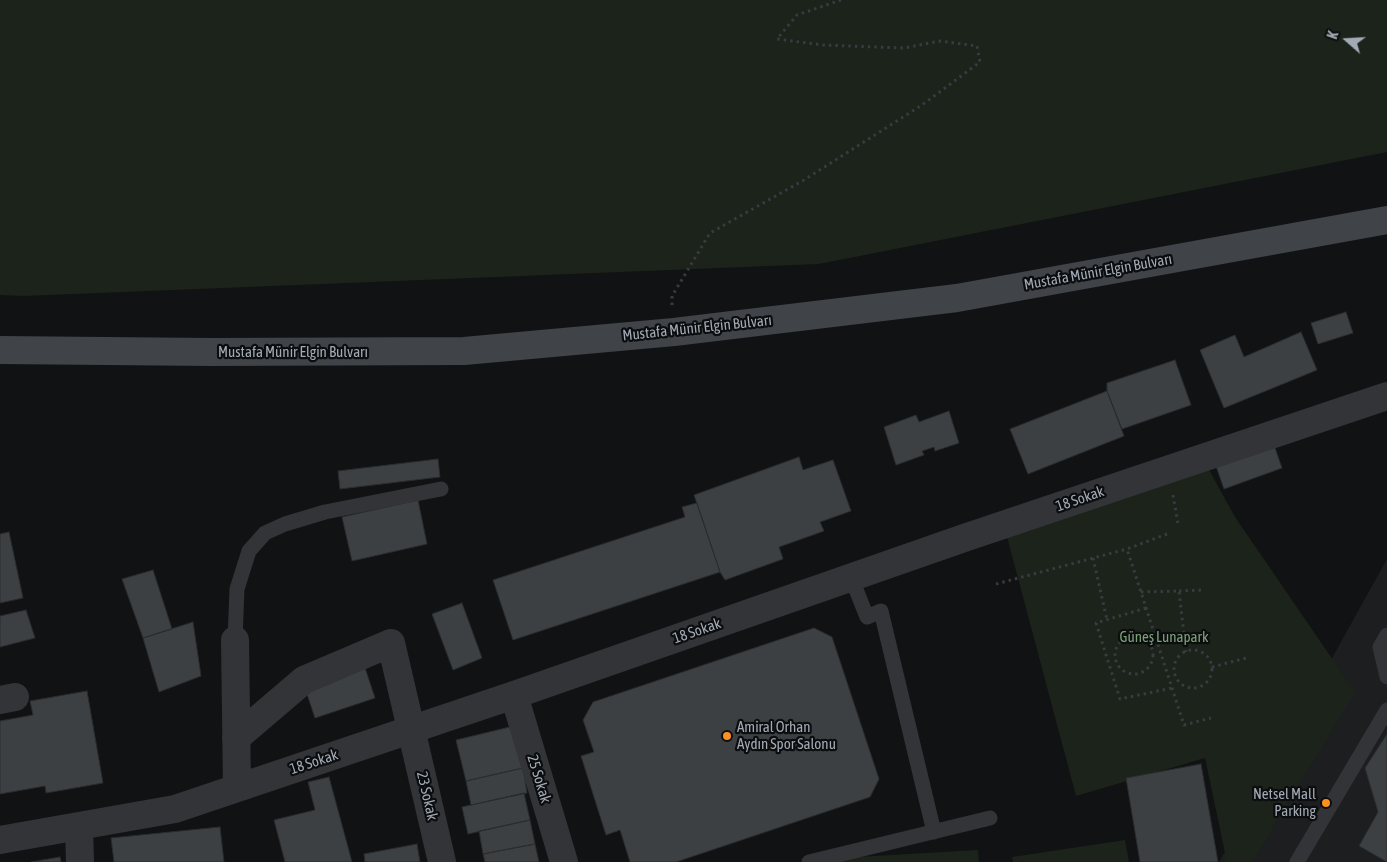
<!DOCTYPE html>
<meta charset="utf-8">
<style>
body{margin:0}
#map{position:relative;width:1387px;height:862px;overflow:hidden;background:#111213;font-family:"Asap Condensed",sans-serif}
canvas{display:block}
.north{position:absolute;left:1322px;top:15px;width:50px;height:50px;-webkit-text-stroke:4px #0c0d0e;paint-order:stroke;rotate:289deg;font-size:14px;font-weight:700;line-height:20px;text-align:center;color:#a2aab5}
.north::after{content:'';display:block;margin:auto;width:18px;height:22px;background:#a2aab5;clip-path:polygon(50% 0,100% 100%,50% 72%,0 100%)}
</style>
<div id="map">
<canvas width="1387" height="862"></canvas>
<div class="north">K</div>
</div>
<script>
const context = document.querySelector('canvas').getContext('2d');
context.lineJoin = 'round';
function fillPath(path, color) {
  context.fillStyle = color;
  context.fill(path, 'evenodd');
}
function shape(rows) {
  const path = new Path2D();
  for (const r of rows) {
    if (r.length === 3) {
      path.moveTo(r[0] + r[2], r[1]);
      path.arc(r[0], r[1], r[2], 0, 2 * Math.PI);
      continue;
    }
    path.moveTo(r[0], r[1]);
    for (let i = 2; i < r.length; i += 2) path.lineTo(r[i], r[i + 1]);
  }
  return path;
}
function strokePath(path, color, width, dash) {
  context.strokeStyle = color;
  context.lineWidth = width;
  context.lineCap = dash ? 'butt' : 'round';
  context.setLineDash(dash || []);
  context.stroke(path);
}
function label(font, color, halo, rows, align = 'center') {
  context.font = font + ' "Asap Condensed",sans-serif';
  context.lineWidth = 4.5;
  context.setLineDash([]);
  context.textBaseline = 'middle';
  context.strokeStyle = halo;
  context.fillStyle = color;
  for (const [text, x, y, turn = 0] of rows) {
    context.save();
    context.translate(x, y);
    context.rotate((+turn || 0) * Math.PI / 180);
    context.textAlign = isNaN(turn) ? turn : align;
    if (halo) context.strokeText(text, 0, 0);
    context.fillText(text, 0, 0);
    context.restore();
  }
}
const built = shape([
 [1387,559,1387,862,1219,862]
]);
const green = shape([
 [0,0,1387,0,1387,152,819,264,24,296,0,295],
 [1207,466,1235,517,1355,692,1252,862,1227,862,1205,758,1076,796,1006,533],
 [1125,840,1129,862,1013,862,1012,857],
 [978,850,979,862,839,862,839,858]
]);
const building = shape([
 [1346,312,1353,333,1318,344,1311,323,1346,312],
 [1301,332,1317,370,1224,408,1200,350,1235,335,1244,357,1301,332],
 [1175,360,1191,405,1122,429,1107,391,1107,383,1175,360],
 [1107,391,1124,436,1028,474,1010,429,1107,391],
 [949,411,959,443,935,451,934,447,922,451,924,455,896,465,884,427,916,415,919,422,949,411],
 [1274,445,1282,468,1224,489,1216,466,1274,445],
 [799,457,803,470,833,460,851,511,820,522,824,531,779,547,783,559,725,580,720,572,694,495,799,457],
 [438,459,440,477,340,489,338,471,438,459],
 [418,500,427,544,352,561,342,517,418,500],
 [697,503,720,572,513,640,493,580,685,517,682,507,697,503],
 [9,532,23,598,0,603,0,534,9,532],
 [153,570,172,629,143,638,122,579,153,570],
 [462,603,482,658,453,670,432,614,462,603],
 [26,610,35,638,0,647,0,616,26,610],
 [193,622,201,676,159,692,143,638,193,622],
 [814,628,832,637,879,779,870,797,676,862,630,862,620,830,606,835,581,756,594,752,583,720,593,702,814,628],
 [364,665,375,698,315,718,304,685,364,665],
 [87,691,103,783,46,793,45,786,0,794,0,721,33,715,30,701,87,691],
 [514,726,523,768,466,781,456,740,514,726],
 [1387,734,1387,862,1359,846,1378,812,1365,768,1387,734],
 [1201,764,1218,862,1140,862,1126,778,1201,764],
 [523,768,527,793,471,805,466,781,523,768],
 [329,777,352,862,285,862,274,820,315,810,308,782,329,777],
 [524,793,530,820,468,834,462,807,524,793],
 [530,820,535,844,483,854,479,831,530,820],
 [220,827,224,862,114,862,111,838,220,827],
 [417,844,420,862,365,862,364,854,417,844],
 [535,844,539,862,485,862,483,854,535,844],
 [60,857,61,862,31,862,60,857]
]);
const path = shape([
 [672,305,672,296,710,233,804,180,922,105,980,62,977,46,940,41,904,48,823,45,777,39,797,15,841,0],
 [1173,495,1178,524],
 [1167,534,1127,549,1184,725,1211,718],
 [1093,558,1107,620],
 [996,584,1127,549],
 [1179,591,1202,590],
 [1141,592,1179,591,1186,652],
 [1146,608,1096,623,1120,699,1172,688],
 [1134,655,19],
 [1193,669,19],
 [1212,667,1246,658]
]);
const lane = shape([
 [851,577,867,617,881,611,934,832],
 [1387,635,1380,647,1387,677],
 [235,640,237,589,249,551,265,533,285,524,325,512,441,489],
 [809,862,990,818],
 [1297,862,1387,710]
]);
const street = shape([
 [235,640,237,788],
 [514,695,564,862],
 [0,700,15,697],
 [236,738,304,680,391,643,442,862],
 [79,826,80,862],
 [0,840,175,809,514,695,967,537,1387,396]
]);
const secondary = shape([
 [0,350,212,352,464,351,674,332,957,298,1387,220]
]);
const markers = [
 [727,736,5,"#fc9120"],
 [1326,803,5,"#fc9120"]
];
const streetNames = [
 ["Mustafa Münir Elgin Bulvarı",1098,272,-10],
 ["Mustafa Münir Elgin Bulvarı",697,328,-6],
 ["Mustafa Münir Elgin Bulvarı",293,352],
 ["18 Sokak",1080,499,-19],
 ["18 Sokak",697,631,-19],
 ["18 Sokak",314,762,-18],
 ["25 Sokak",539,779,73],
 ["23 Sokak",427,796,77]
];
const parkNames = [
 ["Güneş Lunapark",1164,637]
];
const poiNames = [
 ["Amiral Orhan",737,727],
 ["Aydın Spor Salonu",737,744],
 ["Netsel Mall",1316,794,"right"],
 ["Parking",1316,811,"right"]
];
fillPath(built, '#1d1e20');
fillPath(green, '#1b231b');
fillPath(building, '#3d4043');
strokePath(building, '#2b2c2f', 1);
strokePath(path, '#383b3f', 3, [2.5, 4]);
strokePath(lane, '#323438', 15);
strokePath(street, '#323438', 28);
strokePath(secondary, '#404348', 28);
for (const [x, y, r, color] of markers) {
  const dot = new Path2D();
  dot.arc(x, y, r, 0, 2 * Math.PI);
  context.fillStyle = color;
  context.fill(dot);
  strokePath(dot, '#0c0d0e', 2);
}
label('15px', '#a2aab5', '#0c0d0e', streetNames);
label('15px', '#7ba177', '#0c0d0e', parkNames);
label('15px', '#a2aab5', '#0c0d0e', poiNames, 'left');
</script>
